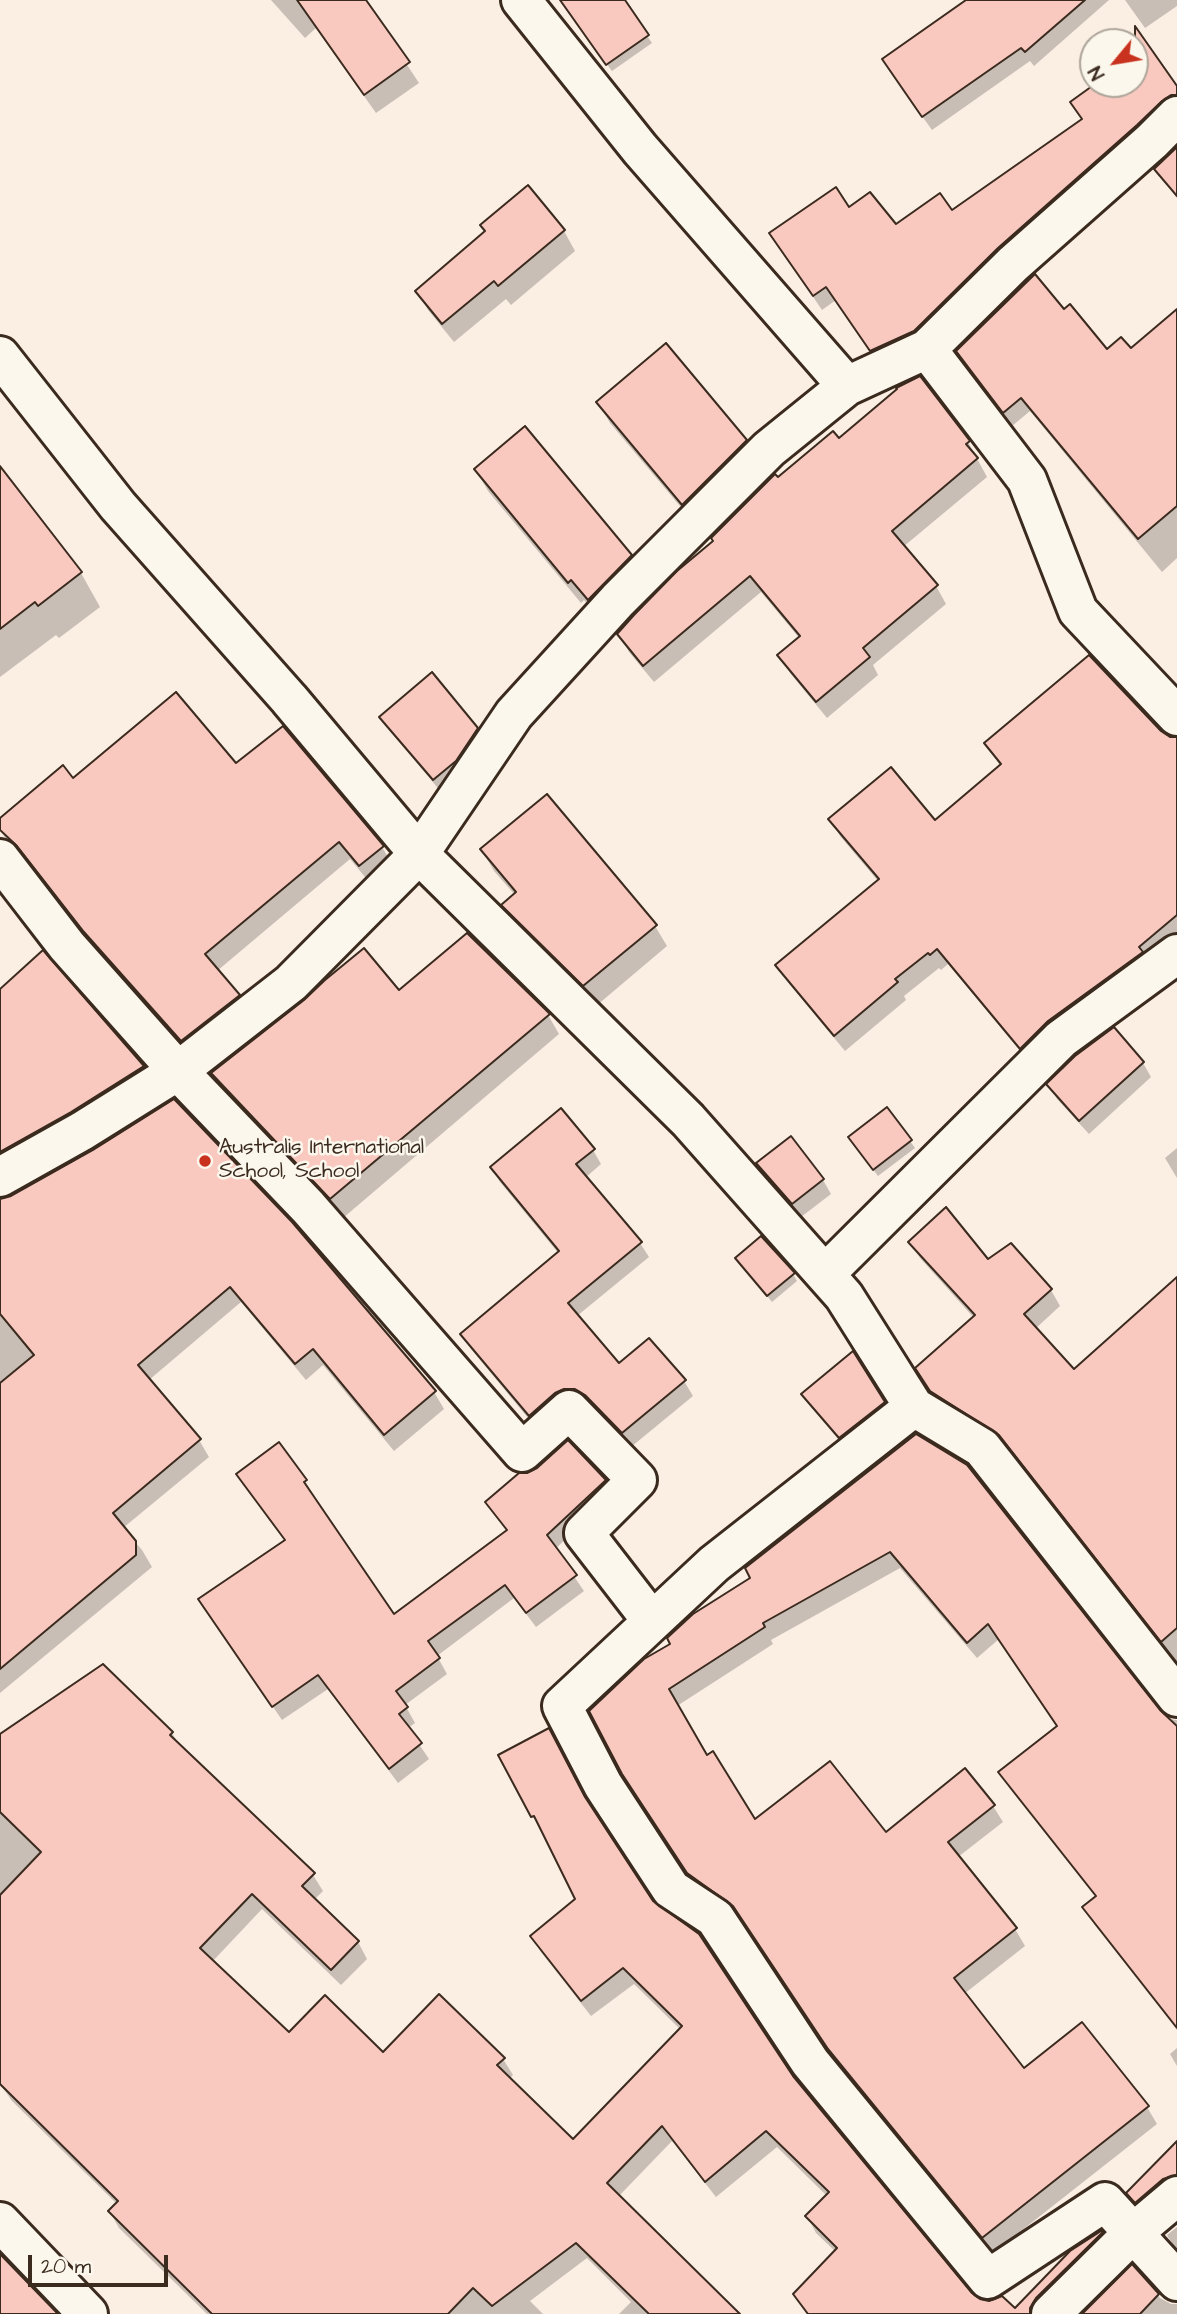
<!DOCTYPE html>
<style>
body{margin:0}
#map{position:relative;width:1177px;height:2314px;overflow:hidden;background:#fbeee3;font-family:"Architects Daughter",sans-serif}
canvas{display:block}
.north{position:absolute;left:1079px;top:28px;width:70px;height:70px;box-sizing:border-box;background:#fbf7ec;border:2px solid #aea59a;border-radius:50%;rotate:240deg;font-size:19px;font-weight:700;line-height:28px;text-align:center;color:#3b2a1e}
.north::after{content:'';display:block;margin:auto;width:24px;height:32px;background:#c8321e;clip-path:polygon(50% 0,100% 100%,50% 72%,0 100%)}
.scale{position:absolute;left:28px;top:2255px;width:140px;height:32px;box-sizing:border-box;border:4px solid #3b2a1e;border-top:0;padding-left:9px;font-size:21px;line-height:24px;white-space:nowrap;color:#3b2a1e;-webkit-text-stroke:5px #fbf7ec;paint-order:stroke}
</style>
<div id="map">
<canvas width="1177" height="2314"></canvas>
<div class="north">N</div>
<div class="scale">20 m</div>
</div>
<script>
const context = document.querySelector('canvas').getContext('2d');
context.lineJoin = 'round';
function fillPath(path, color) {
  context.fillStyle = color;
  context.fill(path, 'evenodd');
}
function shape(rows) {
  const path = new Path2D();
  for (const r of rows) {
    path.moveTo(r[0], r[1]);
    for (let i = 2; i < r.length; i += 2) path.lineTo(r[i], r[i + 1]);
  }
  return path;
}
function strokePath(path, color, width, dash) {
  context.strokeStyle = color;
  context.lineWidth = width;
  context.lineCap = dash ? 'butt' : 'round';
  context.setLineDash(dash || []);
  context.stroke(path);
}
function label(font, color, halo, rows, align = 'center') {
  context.font = font + ' "Architects Daughter",sans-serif';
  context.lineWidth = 5;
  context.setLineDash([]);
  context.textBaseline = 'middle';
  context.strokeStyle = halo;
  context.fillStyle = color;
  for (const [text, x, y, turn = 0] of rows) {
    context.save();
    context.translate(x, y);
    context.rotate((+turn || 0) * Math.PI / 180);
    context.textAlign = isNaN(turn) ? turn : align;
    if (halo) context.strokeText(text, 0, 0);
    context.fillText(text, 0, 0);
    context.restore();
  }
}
const shadow = shape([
 [271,0,364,0,419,83,376,113,316,28,305,38],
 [559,0,611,0,625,4,652,43,612,71],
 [969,0,1109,0,1034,66,1030,61,932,130,892,74],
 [1125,0,1177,0,1177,6,1145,28],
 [1135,58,1177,89,1177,111,880,365,836,300,822,310,780,248,848,209,895,227,952,213,1083,120,1098,84,1135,84],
 [1177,149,1177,198,1156,169],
 [528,187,564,231,575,251,511,305,506,299,454,342,428,310,417,291,487,232],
 [1064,311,1107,351,1131,351,1177,311,1177,558,1162,572,1030,411,1012,426,958,351],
 [598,402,746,441,758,462,695,524,610,423],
 [839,440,968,442,987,477,903,547,936,586,946,604,873,665,878,675,827,718,790,673,780,656,800,639,761,592,654,682,629,652,619,634,778,480],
 [0,469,81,573,100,607,59,638,56,635,0,677],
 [476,470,631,556,643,577,601,620,584,600,581,603,488,491],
 [381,717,477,729,485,744,442,793,390,731],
 [1160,732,1170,738,1177,739,1177,939,1031,1064,948,964,941,970,939,968,904,996,906,1000,845,1051,787,981,777,965,878,881,840,836,831,819,935,822,1001,767,986,744],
 [235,765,382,847,392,864,370,883,350,859,217,971,238,996,248,1014,192,1058,88,939,77,921,163,834,57,900,30,863,19,856,7,841,0,829,0,820,73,780],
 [482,850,655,926,667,946,596,1006,515,926,503,905,515,895,494,871],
 [43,953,143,1067,152,1083,0,1174,0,992],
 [399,992,548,1015,559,1034,343,1218,224,1093,213,1074],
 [1143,1063,1151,1077,1089,1134,1057,1099,1049,1085],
 [887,1109,915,1148,878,1176,854,1144],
 [1177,1148,1177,1178,1165,1158],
 [593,1150,601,1164,585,1178,640,1243,649,1257,577,1316,618,1366,684,1381,693,1396,631,1447,538,1430,471,1349,463,1335,559,1254,500,1182,492,1168],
 [758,1164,823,1180,831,1194,801,1217,766,1178],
 [0,1200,291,1223,434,1392,444,1409,394,1451,323,1365,306,1380,241,1302,149,1380,199,1440,209,1457,123,1528,142,1550,152,1567,0,1693],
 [910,1242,988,1262,1051,1290,1060,1306,1035,1329,1074,1371,1177,1279,1177,1663,1011,1451,941,1407,927,1385,974,1318,920,1258],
 [737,1259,793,1274,797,1281,772,1302],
 [804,1394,883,1403,892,1417,848,1451,812,1408],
 [916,1436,1159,1712,1169,1719,1177,1720,1177,2030,1094,1924,1085,1908,1097,1899,1010,1789,1001,1773,1058,1727,999,1639,977,1658,900,1568,771,1640,773,1644,677,1706,706,1757,755,1822,886,1835,993,1806,1003,1822,958,1857,1015,1929,1025,1946,964,1994,1024,2070,1147,2107,1157,2124,993,2253,839,2066,745,1922,698,1890,634,1791,673,1645],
 [239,1475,305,1481,314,1496,312,1497,393,1616,507,1532,487,1503,605,1481,613,1496,555,1549,584,1591,536,1627,514,1598,437,1656,447,1674,405,1705,415,1723,408,1728,429,1759,398,1783,328,1689,282,1720,209,1614,286,1541],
 [172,1733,181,1748,313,1875,323,1891,314,1900,358,1942,367,1959,341,1985,262,1909,212,1962,289,2035,383,2054,503,2059,513,2075,509,2079,573,2142,681,2030,634,1984,591,2016,541,1952,532,1936,577,1900,544,1832,542,1833,500,1756,588,1805,651,1902,970,2295,980,2301,1015,2311,1101,2233,1111,2250,1046,2314,807,2314,795,2294,836,2252,816,2233,807,2216,827,2196,777,2147,716,2197,672,2141,618,2197,737,2314,619,2314,631,2302,587,2258,530,2301,543,2314,207,2314,119,2228,110,2212,117,2204,12,2101,0,2084,0,1736],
 [1177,2048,1177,2066,1170,2054],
 [1177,2143,1177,2193,1138,2210,1129,2193],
 [1177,2227,1177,2252,1167,2235],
 [1132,2267,1160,2298,1171,2304,1177,2304,1177,2314,1085,2314]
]);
const building = shape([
 [297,0,366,0,410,62,364,95,297,0],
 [560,0,625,0,649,35,606,65,560,0],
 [966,0,1085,0,1025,52,1021,48,922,117,882,59,966,0],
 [1135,26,1177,86,1177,95,1171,95,1162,101,1137,125,998,248,914,331,870,351,826,287,813,296,769,233,836,187,849,207,870,192,896,224,940,193,952,210,1082,119,1070,102,1095,84,1135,84,1135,26],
 [1177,147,1177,196,1154,169,1177,147],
 [528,185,565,230,498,286,494,281,442,324,415,291,485,231,480,225,528,185],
 [1035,274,1064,309,1070,304,1107,349,1121,337,1131,348,1177,309,1177,506,1138,539,1021,398,1003,413,956,351,1035,274],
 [666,343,747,440,682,505,596,402,666,343],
 [920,376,970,441,966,444,978,458,892,531,938,585,863,648,870,657,816,702,777,655,800,636,750,576,643,666,617,634,634,615,677,571,713,541,711,538,775,474,778,477,833,431,839,438,897,389,896,388,920,376],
 [525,426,632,555,588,600,571,580,568,583,474,469,525,426],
 [0,466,82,572,38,606,35,602,0,629,0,466],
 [1089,655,1161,731,1170,737,1177,737,1177,915,1139,947,1143,952,1048,1021,1020,1049,937,949,930,955,928,953,895,979,898,982,834,1036,775,965,879,879,828,819,891,767,935,820,1001,764,984,743,1089,655],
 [432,672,478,728,456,761,433,780,379,717,432,672],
 [176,692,236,763,283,726,384,846,359,866,339,842,205,954,240,995,181,1041,84,932,17,846,0,830,0,818,63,765,73,778,176,692],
 [547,794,657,925,583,986,501,905,516,892,480,849,547,794],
 [467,933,550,1014,330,1199,211,1073,304,1000,325,980,364,948,399,990,467,933],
 [43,950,144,1066,71,1112,0,1152,0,989,43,950],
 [1114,1027,1144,1062,1079,1121,1046,1084,1075,1056,1114,1027],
 [174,1099,292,1222,436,1391,384,1435,313,1349,295,1364,230,1287,138,1365,201,1439,113,1513,136,1541,136,1555,0,1669,0,1383,34,1355,0,1314,0,1199,11,1196,93,1150,174,1099],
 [887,1107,912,1140,873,1170,848,1137,887,1107],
 [561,1108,595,1149,576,1164,642,1242,568,1303,619,1363,649,1338,686,1380,622,1433,585,1395,575,1389,564,1389,555,1393,529,1416,460,1334,559,1251,490,1167,561,1108],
 [791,1136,824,1179,792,1204,756,1163,791,1136],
 [946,1207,988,1259,1011,1243,1052,1289,1024,1314,1074,1369,1177,1277,1177,1628,1161,1642,999,1435,930,1391,915,1368,975,1315,908,1242,946,1207],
 [761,1236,795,1273,767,1296,735,1258,761,1236],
 [853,1351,885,1402,839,1438,801,1394,853,1351],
 [916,1434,967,1465,1160,1710,1177,1726,1177,2028,1082,1907,1096,1896,998,1772,1057,1726,988,1624,967,1643,890,1552,763,1623,765,1627,669,1689,707,1755,713,1751,755,1819,830,1761,886,1832,965,1768,995,1805,948,1842,1017,1928,954,1978,1024,2068,1082,2022,1149,2106,982,2238,828,2049,733,1906,687,1873,622,1774,589,1711,644,1659,670,1644,667,1638,693,1614,750,1578,745,1568,916,1434],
 [568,1440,606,1480,547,1535,577,1575,526,1613,505,1585,428,1641,440,1658,396,1691,408,1707,399,1714,422,1743,389,1769,318,1675,272,1707,198,1599,285,1540,236,1474,279,1442,307,1480,304,1482,394,1614,507,1530,485,1502,519,1473,527,1473,537,1468,568,1440],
 [103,1664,173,1732,170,1735,315,1873,302,1886,359,1941,331,1970,252,1894,200,1948,289,2032,325,1995,383,2052,439,1994,505,2058,497,2065,573,2139,682,2026,623,1968,581,2001,530,1936,575,1899,534,1816,531,1817,498,1755,549,1728,585,1797,653,1901,699,1934,793,2076,972,2293,980,2299,989,2301,1002,2296,1015,2308,1070,2251,1101,2231,1103,2232,1036,2298,1030,2308,1030,2314,808,2314,793,2294,837,2248,805,2216,829,2192,766,2131,705,2182,662,2126,607,2183,740,2314,649,2314,576,2243,492,2306,473,2288,448,2314,212,2314,108,2211,118,2201,0,2084,0,1895,41,1852,0,1812,0,1734,103,1664],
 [1177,2141,1177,2175,1163,2179,1135,2203,1126,2193,1177,2141],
 [0,2254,58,2314,0,2314,0,2254],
 [1132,2264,1159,2294,1140,2314,1082,2314,1132,2264]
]);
const minor = shape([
 [521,0,640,149,847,386,927,349,1027,480,1078,611,1177,716],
 [927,349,1013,264,1152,141,1177,116],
 [0,356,118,506,289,699,419,854,514,714,618,600,769,449,847,386],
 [0,859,67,946,178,1071,291,983,419,854,688,1120,844,1296,914,1407,714,1564,562,1706,603,1785,671,1889,715,1918,810,2062,988,2279,1105,2202,1177,2281],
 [0,1177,82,1131,178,1071,308,1207,522,1452,569,1410,637,1480,584,1533,652,1621],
 [825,1274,1061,1039,1177,954],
 [914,1407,982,1448,1177,1697],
 [0,2222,88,2314],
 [1051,2314,1133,2233,1177,2196]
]);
const markers = [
 [205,1161,7,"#c8321e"]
];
const poiNames = [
 ["Australis International",219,1149],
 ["School, School",219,1173]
];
fillPath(shadow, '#0003');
fillPath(building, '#f9c9c0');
strokePath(building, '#3b2a1e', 2);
strokePath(minor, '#3b2a1e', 44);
strokePath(minor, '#fbf7ec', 38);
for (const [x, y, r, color] of markers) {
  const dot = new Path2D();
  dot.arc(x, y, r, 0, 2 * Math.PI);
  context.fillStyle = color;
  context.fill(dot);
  strokePath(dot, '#fbf7ec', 2.5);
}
label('21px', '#3b2a1e', '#fbf7ec', poiNames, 'left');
</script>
